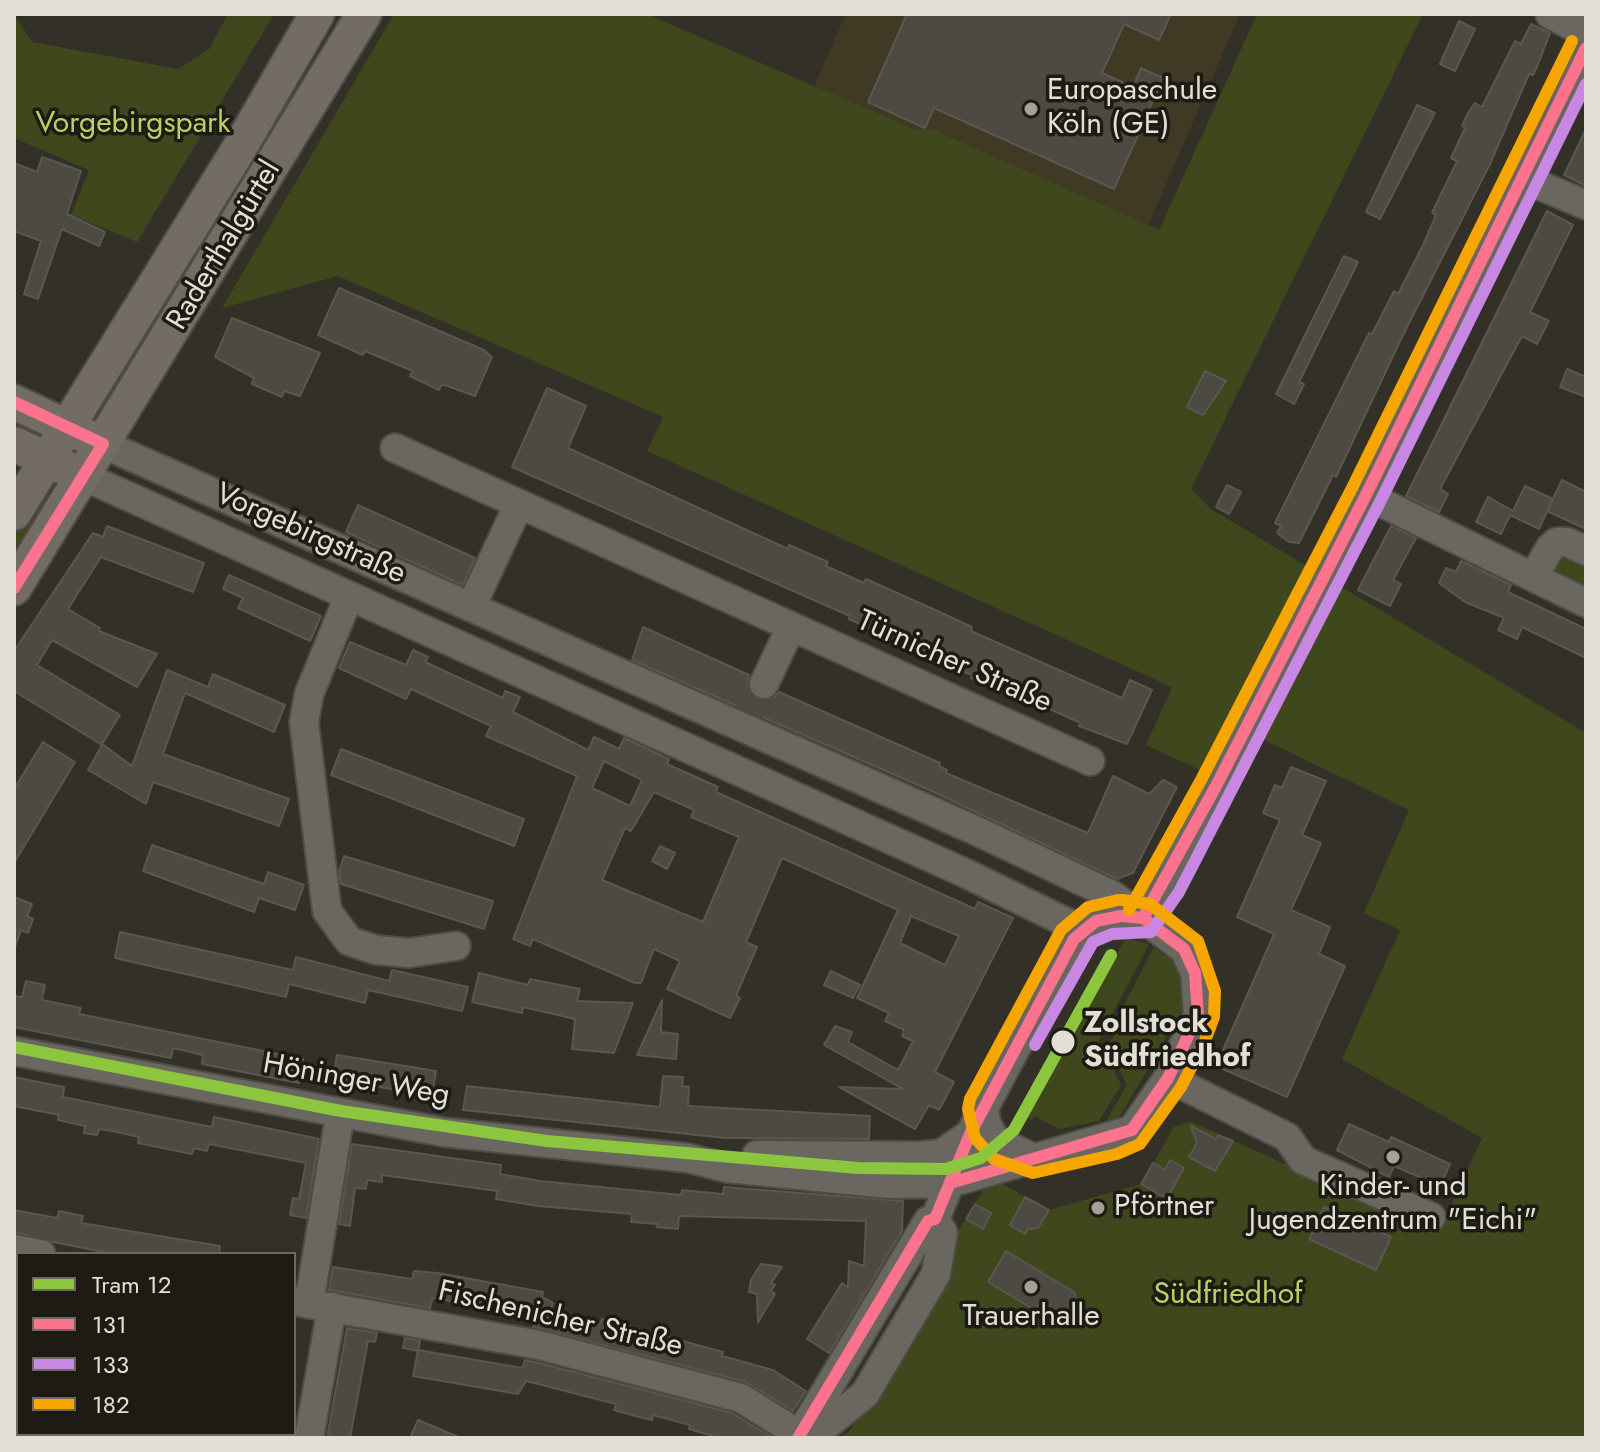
<!DOCTYPE html>
<meta charset="utf-8">
<style>
body{margin:0}
#map{position:relative;width:1600px;height:1452px;overflow:hidden;background:#323027;font-family:Jost,sans-serif}
canvas{display:block}
.frame{position:absolute;inset:0;border:16px solid #e2dfd5;pointer-events:none}
.legend{position:absolute;left:16px;top:1252px;width:280px;height:184px;box-sizing:border-box;background:#1d1b13;border:2px solid #6c6961;margin:0;padding:10px 14px;list-style:none;font-size:24px;color:#e2dfd5}
.legend li{display:flex;align-items:center;gap:16px;height:40px}
.legend b{width:40px;border:2px solid #6c6961}
</style>
<div id="map">
<canvas width="1600" height="1452"></canvas>
<div class="frame"></div>
<ul class="legend">
<li><b style="height:10px;background:#8cc63f"></b>Tram 12</li>
<li><b style="height:10px;background:#fc738d"></b>131</li>
<li><b style="height:10px;background:#c787e3"></b>133</li>
<li><b style="height:10px;background:#f7a600"></b>182</li>
</ul>
</div>
<script>
const context = document.querySelector('canvas').getContext('2d');
context.lineJoin = 'round';
function fillPath(path, color) {
  context.fillStyle = color;
  context.fill(path, 'evenodd');
}
function shape(rows) {
  const path = new Path2D();
  for (const r of rows) {
    path.moveTo(r[0], r[1]);
    for (let i = 2; i < r.length; i += 2) path.lineTo(r[i], r[i + 1]);
  }
  return path;
}
function strokePath(path, color, width, dash) {
  context.strokeStyle = color;
  context.lineWidth = width;
  context.lineCap = dash ? 'butt' : 'round';
  context.setLineDash(dash || []);
  context.stroke(path);
}
function label(font, color, halo, rows, align = 'center') {
  context.font = font + ' Jost,sans-serif';
  context.lineWidth = 7;
  context.setLineDash([]);
  context.textBaseline = 'middle';
  context.strokeStyle = halo;
  context.fillStyle = color;
  for (const [text, x, y, turn = 0] of rows) {
    context.save();
    context.translate(x, y);
    context.rotate((+turn || 0) * Math.PI / 180);
    context.textAlign = isNaN(turn) ? turn : align;
    if (halo) context.strokeText(text, 0, 0);
    context.fillText(text, 0, 0);
    context.restore();
  }
}
const built = shape([
 [846,14,1240,14,1148,226,932,129,916,131,813,88],
 [14,1377,18,1378,18,1434,90,1434,88,1438,14,1438]
]);
const green = shape([
 [14,14,32,42,178,69,209,49,228,14,274,14,137,242,71,215,89,170,14,138],
 [394,14,647,14,916,130,932,129,1159,230,1257,14,1423,14,1191,489,1211,509,1586,733,1586,1438,838,1438,848,1433,950,1272,953,1240,985,1187,1001,1183,1049,1210,1141,1184,1174,1127,1190,1121,1422,1226,1430,1208,1447,1214,1482,1138,1342,1059,1400,930,1364,913,1409,810,1231,724,1206,773,1146,745,1172,687,647,451,663,417,338,276,222,308],
 [41,492,53,497,14,555,14,536],
 [1556,552,1586,560,1586,595,1551,578],
 [1126,938,1149,944,1099,1040,1121,1085,1099,1121,1060,1129,1034,1116,1032,1120,1027,1118],
 [1154,947,1165,956,1171,950,1180,962,1186,1003,1119,1118,1108,1128,1107,1119,1127,1085,1108,1047,1115,1033,1112,1028]
]);
const building = shape([
 [907,14,1171,14,1159,40,1124,24,1102,73,1133,87,1141,68,1163,78,1114,189,934,108,925,128,868,102,907,14],
 [1459,21,1475,29,1455,71,1440,64,1459,21],
 [1531,24,1550,33,1537,67,1533,75,1529,74,1490,164,1402,337,1336,477,1333,475,1299,543,1289,542,1277,533,1281,526,1275,523,1369,333,1372,334,1394,291,1398,294,1423,245,1436,215,1432,213,1457,161,1451,158,1465,128,1462,126,1468,113,1475,103,1482,107,1515,41,1521,44,1531,24],
 [1417,105,1435,113,1380,219,1366,212,1417,105],
 [1586,129,1586,186,1564,175,1586,129],
 [42,157,81,171,67,214,105,232,99,246,62,229,38,299,24,294,41,241,14,231,14,163,37,172,42,157],
 [1547,211,1573,225,1530,312,1549,321,1537,344,1522,336,1440,489,1448,494,1439,512,1406,496,1547,211],
 [1344,256,1358,262,1299,382,1304,384,1294,404,1276,394,1344,256],
 [339,288,484,350,492,357,475,396,442,384,439,390,410,376,413,371,365,351,363,355,318,335,339,288],
 [232,318,320,353,300,396,284,391,282,397,252,384,254,378,215,357,232,318],
 [1567,369,1586,377,1586,397,1560,387,1567,369],
 [1205,371,1226,381,1203,415,1187,407,1205,371],
 [547,388,586,406,568,448,788,549,789,545,828,562,826,566,864,583,866,579,933,609,972,627,971,631,1122,698,1130,680,1152,690,1127,744,1079,726,1081,723,1002,688,1001,691,971,678,972,675,849,619,850,616,512,467,547,388],
 [1562,480,1586,492,1586,529,1547,511,1562,480],
 [1227,485,1241,492,1229,514,1216,507,1227,485],
 [1525,486,1553,499,1539,529,1510,515,1501,534,1476,522,1488,497,1513,511,1525,486],
 [358,505,475,558,463,585,346,532,358,505],
 [107,526,204,563,193,592,101,557,68,609,100,628,99,631,157,654,137,687,52,640,37,665,120,715,102,744,132,766,167,670,208,687,213,674,285,705,274,732,185,693,163,754,289,799,279,826,153,782,146,804,88,770,102,745,14,691,14,651,93,533,103,537,107,526],
 [1391,526,1416,538,1393,580,1401,584,1390,606,1358,590,1391,526],
 [1461,561,1511,585,1508,592,1586,629,1586,658,1522,627,1517,639,1498,630,1504,618,1465,602,1439,583,1446,568,1456,572,1461,561],
 [229,575,321,616,310,641,238,608,243,598,223,589,229,575],
 [643,627,749,675,747,686,757,700,773,698,779,692,940,763,939,766,947,770,946,773,1088,833,1113,776,1149,794,1163,780,1177,787,1133,873,1117,879,936,793,632,660,643,627],
 [350,642,406,665,413,650,428,657,425,662,503,698,505,691,520,697,513,712,588,750,594,737,619,749,624,738,669,759,667,764,718,787,716,792,975,909,978,902,1013,918,935,1072,954,1082,939,1110,929,1105,915,1129,839,1087,903,1089,824,1045,835,1026,852,1032,848,1042,898,1070,913,1041,902,1036,904,1030,885,1021,889,1013,857,998,898,910,782,858,746,942,757,947,736,996,740,998,730,1018,667,989,680,961,654,949,641,983,635,983,533,939,530,946,513,939,577,776,486,736,491,726,411,689,406,699,339,668,350,642],
 [604,761,642,780,630,806,592,788,604,761],
 [654,792,694,810,691,817,739,837,703,922,602,880,625,828,631,831,654,792],
 [911,916,959,936,945,965,900,943,911,916],
 [43,742,75,762,14,863,14,789,43,742],
 [341,749,524,819,514,846,331,775,341,749],
 [1291,767,1326,781,1302,835,1321,843,1291,910,1330,927,1319,954,1345,966,1287,1097,1216,1066,1274,934,1237,917,1280,820,1263,813,1275,785,1282,788,1291,767],
 [152,845,264,884,268,872,304,885,295,910,259,898,254,912,143,871,152,845],
 [660,846,675,853,667,869,652,861,660,846],
 [344,856,493,901,484,929,341,884,339,872,344,856],
 [14,897,32,904,27,916,33,919,28,933,21,930,15,947,14,897],
 [120,932,293,970,296,957,389,981,392,970,468,987,462,1011,368,990,365,1003,289,984,286,997,115,958,120,932],
 [831,971,860,985,853,998,824,985,831,971],
 [479,973,528,985,530,979,580,989,577,1001,633,1003,614,1053,572,1049,575,1019,523,1007,522,1013,472,1002,479,973],
 [26,981,45,985,42,1000,81,1008,79,1014,303,1059,302,1074,299,1083,202,1064,203,1055,173,1048,171,1058,14,1027,14,996,22,997,26,981],
 [662,1000,661,1032,678,1034,676,1059,637,1055,662,1000],
 [337,1055,436,1071,432,1096,333,1079,337,1055],
 [663,1076,683,1077,682,1086,689,1087,688,1106,870,1116,869,1139,725,1138,463,1110,467,1086,660,1107,663,1076],
 [14,1077,64,1087,63,1097,171,1119,212,1127,214,1117,319,1139,306,1218,290,1215,293,1198,299,1199,306,1163,209,1144,207,1151,194,1148,192,1154,138,1143,139,1137,112,1131,99,1129,97,1135,84,1133,85,1126,58,1120,59,1115,14,1106,14,1077],
 [1349,1124,1389,1142,1391,1137,1450,1164,1440,1186,1394,1166,1389,1177,1337,1150,1349,1124],
 [1191,1126,1216,1139,1218,1135,1233,1141,1215,1171,1189,1157,1197,1143,1191,1126],
 [352,1144,501,1165,500,1174,540,1181,681,1195,682,1190,723,1194,724,1187,903,1201,902,1231,829,1353,807,1339,842,1283,848,1287,849,1261,864,1266,866,1221,679,1216,678,1229,657,1227,658,1224,631,1222,632,1214,538,1206,496,1199,497,1191,382,1175,382,1182,367,1180,366,1189,355,1188,350,1226,339,1224,352,1144],
 [1170,1160,1184,1168,1167,1199,1141,1184,1153,1163,1165,1170,1170,1160],
 [1025,1197,1049,1210,1038,1228,1028,1229,1025,1234,1010,1225,1025,1197],
 [975,1204,991,1213,983,1229,966,1219,975,1204],
 [1324,1207,1391,1237,1376,1270,1309,1239,1324,1207],
 [14,1210,57,1218,59,1211,83,1216,81,1223,220,1246,219,1254,114,1254,53,1242,14,1232,14,1210],
 [1006,1251,1074,1292,1078,1306,1070,1320,1056,1323,988,1282,1006,1251],
 [761,1264,782,1267,771,1283,775,1285,771,1291,775,1294,758,1322,757,1294,749,1292,751,1280,761,1264],
 [333,1267,412,1279,414,1271,438,1273,543,1292,542,1297,553,1303,551,1311,600,1324,602,1319,723,1352,722,1356,773,1370,806,1391,793,1411,746,1382,533,1327,536,1317,433,1298,430,1308,329,1290,333,1267],
 [347,1328,377,1333,375,1342,368,1341,350,1438,327,1438,347,1328],
 [405,1338,420,1341,418,1351,403,1348,405,1338],
 [418,1350,522,1368,525,1360,535,1362,732,1413,773,1438,720,1438,689,1429,690,1425,653,1415,652,1420,639,1417,614,1410,616,1404,526,1381,518,1394,413,1376,418,1350],
 [418,1420,461,1438,410,1438,418,1420]
]);
const minorTunnel = shape([
 [749,714,764,684]
]);
const minor = shape([
 [1550,14,1586,33],
 [1522,178,1586,205],
 [395,448,1090,761],
 [83,476,965,873,1082,930],
 [1366,495,1586,603],
 [1534,576,1550,548,1557,542,1567,542,1586,551],
 [349,596,309,694,304,722,327,911,349,941,376,950,409,953,456,946],
 [471,607,518,506],
 [764,684,791,627],
 [1143,918,1215,788,1366,495,1586,48],
 [14,1051,443,1132,688,1158,727,1168,889,1184,950,1183,1132,1130,1168,1078,1198,1015,1195,973,1184,949,1112,895,979,832,103,444],
 [1168,1078,1287,1137,1303,1160,1431,1217],
 [984,1107,986,1122,995,1140,1031,1157],
 [757,1155,920,1156,941,1154,970,1134],
 [14,1249,41,1254],
 [294,1301,539,1345,741,1398,800,1435],
 [309,1304,340,1115],
 [803,1429,829,1423,865,1394,936,1274,943,1233,935,1219],
 [231,1438,236,1438],
 [309,1438,332,1307],
 [798,1438,928,1221,935,1219,970,1134,1074,939,1096,921,1121,916,1143,918]
]);
const major = shape([
 [14,402,88,437],
 [14,444,68,469],
 [14,513,239,149,317,14],
 [14,588,364,14]
]);
const bus1 = shape([
 [14,402,103,444],
 [14,588,103,444],
 [1143,918,1215,788,1366,495,1586,48],
 [798,1438,928,1221,935,1219,970,1134,1074,939,1096,921,1121,916,1143,918,1184,949,1195,973,1198,1015,1168,1078,1132,1130,950,1183]
]);
const bus2 = shape([
 [1035,1045,1093,942,1112,934,1151,932,1179,892,1380,502,1586,84]
]);
const bus3 = shape([
 [1118,900,1088,907,1061,930,970,1099,968,1109,975,1138,994,1159,1033,1173,1117,1154,1140,1144,1181,1087,1205,1041,1214,1017,1215,991,1198,941,1150,904,1122,900],
 [1129,910,1201,780,1352,488,1572,41]
]);
const tram1 = shape([
 [14,1047,341,1111,547,1141,858,1168,946,1169,981,1158,1014,1130,1111,955]
]);
const markers = [
 [1031,109,8,"#a4a298"],
 [1063,1042,13,"#e2dfd5"],
 [1393,1157,8,"#a4a298"],
 [1098,1208,8,"#a4a298"],
 [1031,1287,8,"#a4a298"]
];
const poiNames = [
 ["Europaschule",1047,92],
 ["Köln (GE)",1047,126],
 ["Kinder- und",1393,1188,"center"],
 ["Jugendzentrum \"Eichi\"",1393,1222,"center"],
 ["Pförtner",1114,1208],
 ["Trauerhalle",1031,1318,"center"]
];
const parkNames = [
 ["Vorgebirgspark",133,125],
 ["Südfriedhof",1228,1296]
];
const streetNames = [
 ["Raderthalgürtel",225,246,-59],
 ["Vorgebirgstraße",310,535,24],
 ["Türnicher Straße",954,663,24],
 ["Höninger Weg",356,1081,10],
 ["Fischenicher Straße",560,1320,13]
];
const stopNames = [
 ["Zollstock",1084,1025],
 ["Südfriedhof",1084,1059]
];
fillPath(built, '#403a24');
fillPath(green, '#3f481d');
fillPath(building, '#4d4a43');
strokePath(building, '#595750', 2);
strokePath(minorTunnel, '#4c4a41', 28, [28, 14]);
strokePath(minor, '#4e4c44', 32);
strokePath(major, '#4e4c44', 38);
strokePath(minor, '#696760', 28);
strokePath(major, '#726c65', 34);
strokePath(bus1, '#fc738d', 12);
strokePath(bus2, '#c787e3', 12);
strokePath(bus3, '#f7a600', 12);
strokePath(tram1, '#8cc63f', 12);
for (const [x, y, r, color] of markers) {
  const dot = new Path2D();
  dot.arc(x, y, r, 0, 2 * Math.PI);
  context.fillStyle = color;
  context.fill(dot);
  strokePath(dot, '#1d1b13', 3);
}
label('30px', '#e2dfd5', '#1d1b13', poiNames, 'left');
label('30px', '#b7d263', '#1d1b13', parkNames);
label('30px', '#e2dfd5', '#1d1b13', streetNames);
label('bold 30px', '#e2dfd5', '#1d1b13', stopNames, 'left');
</script>
